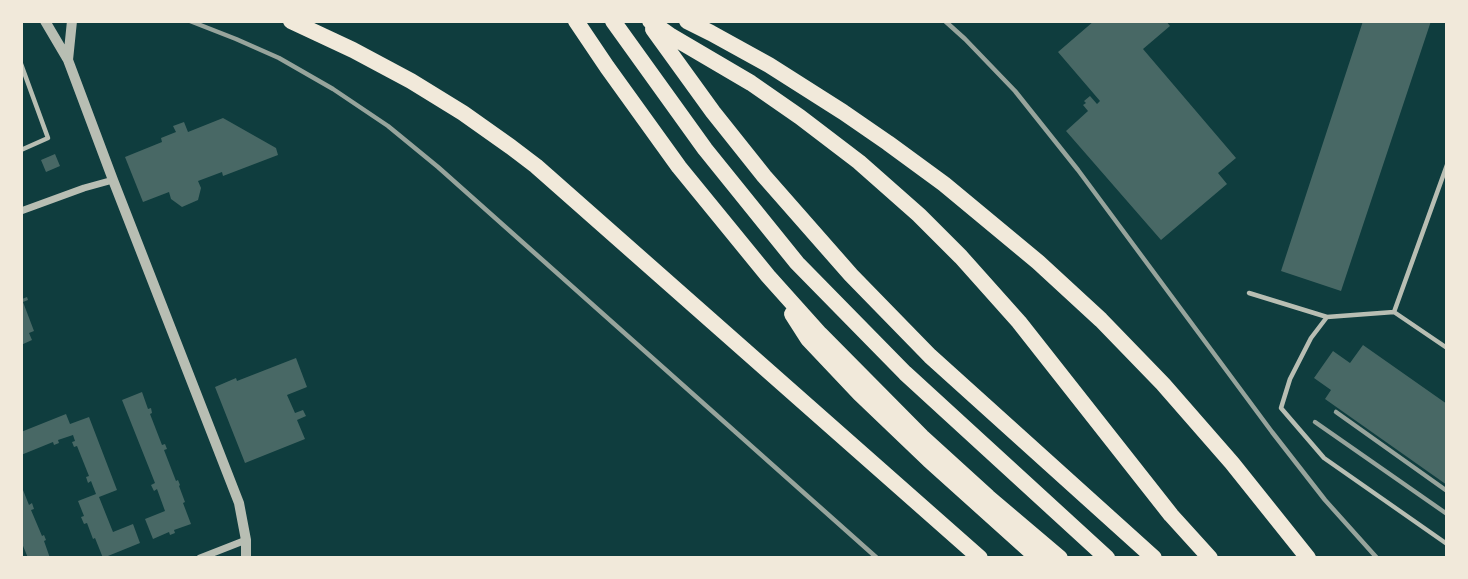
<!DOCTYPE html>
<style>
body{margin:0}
#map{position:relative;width:1468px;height:579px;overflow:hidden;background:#0f3d3e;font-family:Raleway,sans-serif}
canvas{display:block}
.frame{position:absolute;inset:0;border:23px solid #f1e9da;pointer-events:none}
</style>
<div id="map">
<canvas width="1468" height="579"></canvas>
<div class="frame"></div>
</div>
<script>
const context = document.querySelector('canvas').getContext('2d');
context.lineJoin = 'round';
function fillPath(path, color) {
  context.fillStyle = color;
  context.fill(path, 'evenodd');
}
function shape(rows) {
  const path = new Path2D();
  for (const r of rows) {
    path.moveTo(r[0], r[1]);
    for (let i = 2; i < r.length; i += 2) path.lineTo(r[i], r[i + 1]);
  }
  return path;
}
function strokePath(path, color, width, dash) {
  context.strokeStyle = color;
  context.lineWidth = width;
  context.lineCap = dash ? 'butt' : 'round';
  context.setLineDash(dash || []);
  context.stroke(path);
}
const building = shape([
 [1094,21,1166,21,1170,26,1143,49,1236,158,1218,173,1227,184,1161,240,1066,131,1088,111,1083,105,1086,103,1084,101,1090,96,1097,104,1100,101,1058,52],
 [1363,21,1431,21,1341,291,1281,271],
 [223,118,276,148,278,155,223,176,222,172,198,181,201,188,198,200,182,207,171,199,169,192,143,202,125,157,162,142,161,138,176,132,173,126,184,122,188,132],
 [55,154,60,166,46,172,41,160],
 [21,297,22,299,27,297,28,300,23,302,34,331,29,333,32,340,21,345],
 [1363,345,1447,404,1447,485,1325,399,1331,390,1314,378,1333,351,1350,363],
 [296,358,307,387,287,395,295,413,303,410,306,416,297,420,305,439,245,463,215,387,236,378,237,381],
 [142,392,148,409,151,408,152,413,150,414,162,445,165,444,167,449,164,450,176,481,178,480,180,485,179,486,185,502,183,503,191,524,174,530,175,533,170,535,169,532,153,539,145,519,165,511,157,489,154,491,151,485,155,483,122,400],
 [66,414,70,424,89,417,117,490,99,497,113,532,133,524,140,543,103,558,95,538,93,539,87,523,84,524,81,517,84,516,78,501,96,494,91,481,88,483,86,477,89,476,77,446,74,447,72,442,75,441,73,435,58,440,59,443,54,445,53,442,21,455,21,432],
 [21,485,29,505,32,503,34,509,31,510,42,536,44,535,46,540,44,541,50,558,28,558,21,541]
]);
const service = shape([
 [21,64,48,138,21,150],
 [1249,293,1327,317],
 [1394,312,1447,165],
 [1447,348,1394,312,1327,317,1311,338,1290,379,1281,408,1324,458,1447,544]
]);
const minor = shape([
 [21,211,84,188,113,180],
 [200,558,246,540]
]);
const tertiary = shape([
 [45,21,68,60,113,180,239,503,246,540,246,558],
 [68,60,72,21]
]);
const motorway = shape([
 [291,21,353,50,411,81,463,113,511,147,536,166,980,558],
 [576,21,607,67,679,167,768,276,820,334,922,437,988,497,1060,558],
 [613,21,705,149,797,263,905,373,1107,558],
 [650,21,671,36,751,83,800,117,859,162,919,215,961,257,1019,322,1171,515,1210,558],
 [687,21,711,33,769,65,843,112,888,143,944,184,1038,262,1101,320,1163,384,1232,463,1308,558],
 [653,29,713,112,764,176,851,275,930,356,1154,558],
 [792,314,808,339,860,394,929,460,1038,558]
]);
const rail = shape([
 [190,21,236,39,279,58,333,89,388,126,438,167,877,558],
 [945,21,965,39,1015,91,1078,170,1272,432,1325,500,1377,558],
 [1336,412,1447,491],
 [1315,422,1447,514]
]);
fillPath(building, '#486865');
strokePath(service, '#b8beb3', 4.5);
strokePath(minor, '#b8beb3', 7);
strokePath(tertiary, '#b8beb3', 10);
strokePath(motorway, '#f1e9da', 16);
strokePath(rail, '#97a49c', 4.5);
</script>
